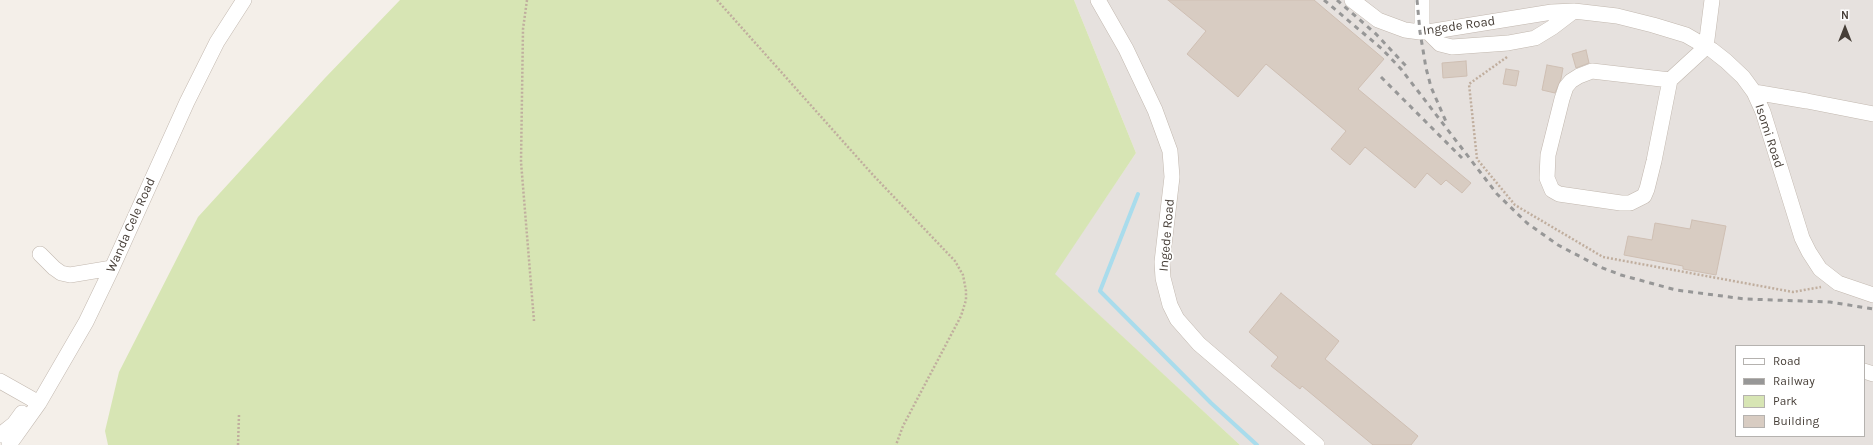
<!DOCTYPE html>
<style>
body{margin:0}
#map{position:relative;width:1873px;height:445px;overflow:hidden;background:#f4efe9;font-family:Karla,sans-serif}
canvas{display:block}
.legend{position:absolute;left:1735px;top:345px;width:130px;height:92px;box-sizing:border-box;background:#fff;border:1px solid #b5b2af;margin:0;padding:5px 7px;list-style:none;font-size:12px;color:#473f38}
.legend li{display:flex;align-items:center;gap:8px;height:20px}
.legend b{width:20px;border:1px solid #b5b2af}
.north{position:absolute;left:1825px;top:8px;width:40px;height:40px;-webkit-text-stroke:3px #fff;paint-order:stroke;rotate:0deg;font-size:11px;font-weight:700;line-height:16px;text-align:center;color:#473f38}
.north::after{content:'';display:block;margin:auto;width:14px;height:18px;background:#473f38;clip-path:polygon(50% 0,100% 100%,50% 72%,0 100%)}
</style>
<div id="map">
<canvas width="1873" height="445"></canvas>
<ul class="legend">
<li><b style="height:5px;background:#fff"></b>Road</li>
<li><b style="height:5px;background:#979797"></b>Railway</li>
<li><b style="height:11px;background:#d7e5b4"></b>Park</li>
<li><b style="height:11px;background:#d8ccc2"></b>Building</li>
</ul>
<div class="north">N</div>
</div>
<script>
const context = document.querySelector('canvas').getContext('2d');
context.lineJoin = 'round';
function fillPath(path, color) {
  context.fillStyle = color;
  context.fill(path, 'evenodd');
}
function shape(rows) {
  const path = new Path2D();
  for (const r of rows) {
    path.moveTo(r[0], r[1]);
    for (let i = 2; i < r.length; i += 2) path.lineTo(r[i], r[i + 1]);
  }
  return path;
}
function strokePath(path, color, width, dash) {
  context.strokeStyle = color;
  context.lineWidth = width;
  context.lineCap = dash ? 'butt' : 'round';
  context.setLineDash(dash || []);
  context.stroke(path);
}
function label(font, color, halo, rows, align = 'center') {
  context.font = font + ' Karla,sans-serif';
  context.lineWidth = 3.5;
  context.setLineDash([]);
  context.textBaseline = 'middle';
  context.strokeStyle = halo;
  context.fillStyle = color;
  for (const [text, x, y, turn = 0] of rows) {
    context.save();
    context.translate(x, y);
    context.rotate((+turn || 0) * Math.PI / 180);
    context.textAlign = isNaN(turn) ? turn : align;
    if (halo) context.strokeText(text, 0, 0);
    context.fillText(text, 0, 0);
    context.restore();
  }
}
const industrial = shape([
 [1074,0,1873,0,1873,445,1240,445,1054,274,1136,153],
 [1736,346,1864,346,1864,436,1736,436]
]);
const green = shape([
 [400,0,1074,0,1136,153,1055,274,1240,445,108,445,105,431,119,372,198,217,325,78]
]);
const stream = shape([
 [1138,194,1100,291,1211,403,1257,445]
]);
const building = shape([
 [1168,0,1314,0,1384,59,1358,89,1471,183,1462,193,1446,180,1441,185,1427,173,1415,188,1365,147,1350,165,1331,149,1346,131,1266,64,1238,97,1187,54,1206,31,1168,0],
 [1586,50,1589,63,1576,68,1572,54,1586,50],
 [1466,61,1467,76,1443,78,1442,63,1466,61],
 [1547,65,1563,68,1561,79,1555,93,1542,90,1547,65],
 [1506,69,1519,71,1516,86,1503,84,1506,69],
 [1692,220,1726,226,1716,275,1683,269,1683,266,1624,255,1628,236,1652,240,1655,223,1690,229,1692,220],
 [1281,293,1339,341,1325,359,1418,436,1411,445,1373,445,1302,386,1300,389,1271,366,1278,357,1249,332,1281,293]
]);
const path = shape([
 [527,0,523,29,521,162,534,321],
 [717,0,873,175,955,261,963,275,966,291,966,300,961,316,903,426,896,445],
 [1507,57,1469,84,1477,159,1515,205,1603,257,1793,292,1821,287],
 [238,445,239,415]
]);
const minor = shape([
 [1098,0,1126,49,1155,110,1170,151,1172,177,1162,262,1163,278,1170,305,1177,319,1199,344,1317,445],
 [1352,0,1378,20,1405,30,1420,32,1428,32,1552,12,1574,11,1617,16,1653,25,1686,35,1712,50,1726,61,1743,77,1754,92,1763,112,1802,238,1809,252,1820,269,1838,283,1873,295],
 [1422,32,1422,0],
 [1428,32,1440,44,1452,47,1508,43,1535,38,1553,27,1574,11],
 [1670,80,1592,71,1579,76,1571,81,1566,87,1562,99,1548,155,1547,178,1552,190,1559,194,1621,203,1630,203,1644,196,1647,189,1654,161,1670,80,1706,47,1712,0],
 [1754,92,1807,101,1873,114],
 [40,254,54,268,61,273,70,275,112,268],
 [1864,371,1873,374],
 [0,381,39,403],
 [0,435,14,424,22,413],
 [9,445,39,403,86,322,112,268,187,102,217,42,244,0]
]);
const rail = shape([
 [1324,0,1382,49,1401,69,1497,194,1527,223,1558,245,1600,267,1621,275,1676,290,1745,299,1830,302,1873,309],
 [1337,0,1376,34,1406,66],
 [1417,0,1420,32,1426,68,1431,87,1447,124],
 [1381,77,1462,158]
]);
const streetNames = [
 ["Ingede Road",1459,26,-8],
 ["Isomi Road",1769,136,72],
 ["Wanda Cele Road",131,225,-66],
 ["Ingede Road",1167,235,-85]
];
fillPath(industrial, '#e6e1de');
fillPath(green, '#d7e5b4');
strokePath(stream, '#a9dcec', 4);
fillPath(building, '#d8ccc2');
strokePath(building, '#cfbfb3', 1);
strokePath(minor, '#c2b8af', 16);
strokePath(path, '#c0ae9e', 2.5, [2, 2]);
strokePath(minor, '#fff', 15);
strokePath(rail, '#979797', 3, [5, 5]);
label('13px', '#473f38', '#fff', streetNames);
</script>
